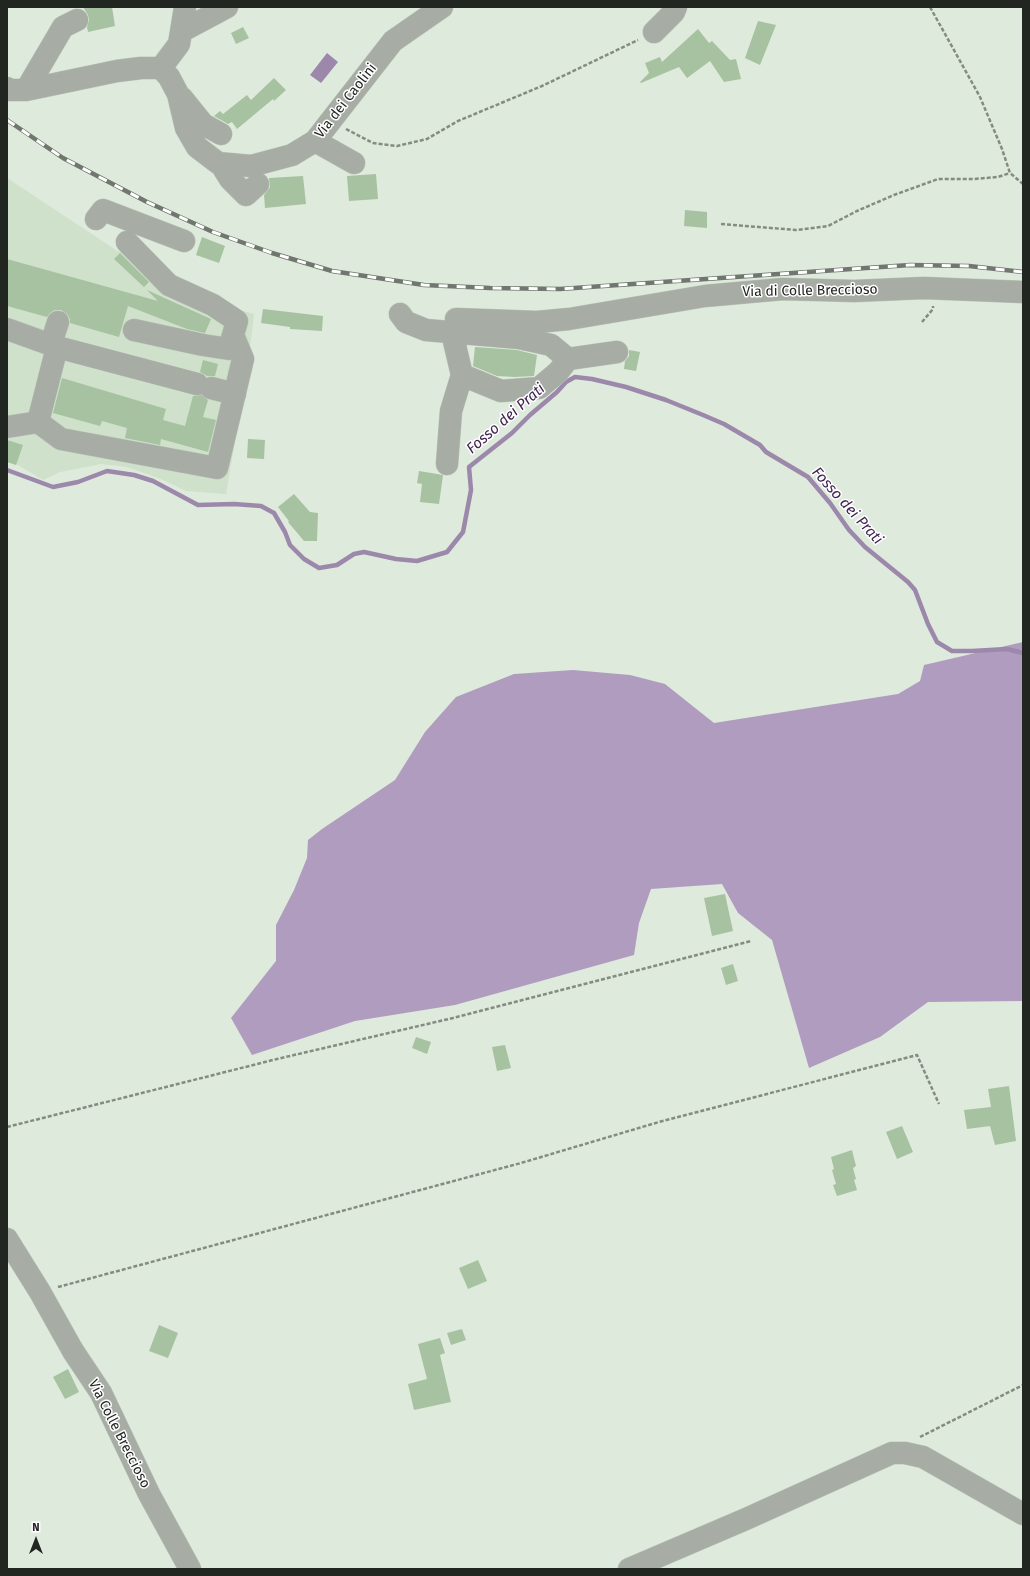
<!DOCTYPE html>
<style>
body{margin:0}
#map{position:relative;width:1030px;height:1576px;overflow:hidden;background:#deeadb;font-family:"Fira Sans",sans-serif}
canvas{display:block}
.frame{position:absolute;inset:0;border:8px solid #222621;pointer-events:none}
.north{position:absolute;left:16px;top:1520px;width:40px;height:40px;-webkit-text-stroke:3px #fff;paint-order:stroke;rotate:0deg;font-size:11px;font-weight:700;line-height:16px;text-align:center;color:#222621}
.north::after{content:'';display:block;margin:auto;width:14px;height:18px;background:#222621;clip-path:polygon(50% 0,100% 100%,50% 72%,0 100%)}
</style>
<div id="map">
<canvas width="1030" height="1576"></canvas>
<div class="frame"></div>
<div class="north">N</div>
</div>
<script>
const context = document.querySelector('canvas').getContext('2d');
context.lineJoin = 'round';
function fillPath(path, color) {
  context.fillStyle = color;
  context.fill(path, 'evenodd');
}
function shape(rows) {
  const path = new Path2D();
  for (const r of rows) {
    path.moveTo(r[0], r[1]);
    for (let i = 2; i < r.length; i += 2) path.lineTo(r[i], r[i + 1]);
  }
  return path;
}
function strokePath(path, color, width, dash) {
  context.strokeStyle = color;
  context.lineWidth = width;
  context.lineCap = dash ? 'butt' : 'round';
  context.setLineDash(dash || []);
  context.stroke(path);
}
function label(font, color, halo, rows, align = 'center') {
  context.font = font + ' "Fira Sans",sans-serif';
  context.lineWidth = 3;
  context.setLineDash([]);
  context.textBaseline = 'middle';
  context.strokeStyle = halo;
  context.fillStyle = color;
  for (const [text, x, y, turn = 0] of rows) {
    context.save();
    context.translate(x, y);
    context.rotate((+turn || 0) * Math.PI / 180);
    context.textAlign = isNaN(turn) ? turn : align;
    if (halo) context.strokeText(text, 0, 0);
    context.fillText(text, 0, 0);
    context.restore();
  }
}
const built = shape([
 [7,178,119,252,124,247,159,276,240,310,254,314,248,365,226,494,186,491,161,479,127,467,101,464,60,472,43,480,18,465,7,462]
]);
const forest = shape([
 [1023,642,1023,1001,928,1002,880,1037,809,1068,772,940,738,913,722,884,651,889,639,923,634,955,455,1005,355,1021,252,1055,231,1018,276,961,276,925,294,890,307,858,308,840,322,829,395,780,425,732,456,697,514,674,573,670,630,675,665,684,714,723,898,694,920,681,924,665]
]);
const water = shape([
 [327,53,338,62,321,83,310,75]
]);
const stream = shape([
 [7,470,53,487,78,482,107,471,134,475,153,481,198,505,234,504,261,506,274,513,285,532,290,545,304,559,319,568,337,565,354,554,364,552,396,559,417,561,447,552,463,532,471,490,469,467,512,433,530,415,557,392,566,382,575,377,592,379,626,387,666,400,703,415,724,424,760,445,766,452,808,477,830,503,849,530,865,547,908,582,915,590,928,624,937,642,952,651,972,651,1007,649,1023,653]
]);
const building = shape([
 [83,7,112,7,115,26,88,32,87,27,89,20,88,15],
 [758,21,776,25,760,65,745,58],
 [243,27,249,38,236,44,231,33],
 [698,29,709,43,712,41,730,60,736,59,741,79,724,82,710,61,687,78,679,67,641,83,640,82,649,73,645,63,660,57,662,62],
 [274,78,286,90,274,101,273,99,237,129,232,122,228,124,214,116,220,111,223,114,247,95,251,100],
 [376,174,378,199,349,201,347,176],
 [303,176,306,204,265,208,264,195,270,187,269,178],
 [685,210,707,212,707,228,684,226],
 [202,237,225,246,219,263,196,255],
 [120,253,149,282,144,287,114,259],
 [7,259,158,301,147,290,211,319,205,333,187,329,128,306,119,337,70,323,70,319,67,314,61,310,55,310,50,313,47,317,7,306],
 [263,309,323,316,322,331,290,329,290,327,261,323],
 [475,347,517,350,537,355,534,376,515,377,497,376,473,366],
 [629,350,640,352,636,371,624,369,625,361,629,356],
 [203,360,218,364,215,376,207,376,200,372],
 [62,378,166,409,163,420,185,426,193,396,201,395,208,400,203,417,216,420,208,452,161,439,160,445,125,438,127,428,102,421,100,426,53,413],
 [248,439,265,440,264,459,247,458],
 [7,440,23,445,16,465,7,462],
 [419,471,443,475,439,504,420,502,422,484,417,483],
 [294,494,310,512,318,513,317,541,304,541,288,522,289,521,278,507],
 [725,894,733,931,712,936,704,898],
 [733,964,738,981,726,985,721,968],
 [416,1037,431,1042,427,1054,412,1048],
 [505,1045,511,1068,497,1071,492,1047],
 [1009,1086,1016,1141,995,1145,990,1126,967,1129,964,1110,991,1107,988,1089],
 [902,1126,913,1152,897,1159,886,1132],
 [852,1150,856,1166,853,1168,856,1179,854,1180,857,1190,837,1196,833,1185,836,1184,832,1170,834,1169,831,1157],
 [478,1260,487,1281,468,1289,459,1268],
 [159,1325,178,1333,168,1358,149,1351],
 [462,1329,466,1340,451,1345,447,1333],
 [440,1338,445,1353,440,1355,451,1402,414,1410,408,1384,427,1379,418,1344],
 [68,1369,79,1392,65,1399,53,1377]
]);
const path = shape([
 [930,7,980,97,1002,149,1010,173,1023,184],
 [346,129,373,143,397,146,427,139,458,121,542,86,638,40],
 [721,224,796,230,828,226,857,211,894,195,938,179,974,179,998,177,1010,173],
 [922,322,933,309,933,306],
 [7,1127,277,1059,453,1018,751,941],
 [58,1287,521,1163,659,1122,917,1055,939,1104],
 [920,1437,1023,1385]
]);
const minor = shape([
 [182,31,227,7],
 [654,32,674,12,676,7],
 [161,68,179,44,185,7],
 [7,88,10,90,26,90,117,71,141,68,161,68,169,77,178,94,186,128,197,147,218,163,251,166,292,155,315,141,393,41,442,7],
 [26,90,63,27,77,20],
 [182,98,203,124,221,134],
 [315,141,354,163],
 [220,163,230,179,246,195,258,184],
 [96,219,103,210,184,241],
 [127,242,169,285,213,305,237,321,229,349,203,345,134,330],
 [400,314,406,322,426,330,519,338,551,345,568,359,558,372,539,388,501,391,462,375],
 [456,319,537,322,569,319,705,296,783,289,854,291,924,288,1023,292],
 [7,329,57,347,38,422],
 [51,344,58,322],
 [57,347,197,384],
 [568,359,617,352],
 [211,388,235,394],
 [7,427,38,422,61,439,217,468,243,359,233,335],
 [447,464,451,411,462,375,452,333],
 [7,1239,40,1292,73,1351,101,1393,149,1494,190,1569],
 [629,1569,746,1519,892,1453,905,1453,923,1457,1023,1514]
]);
const rail = shape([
 [7,120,63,158,147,202,213,232,272,253,332,271,424,285,490,288,560,289,910,265,969,266,1023,272]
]);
const streetNames = [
 ["Via dei Caolini",346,101,-52],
 ["Via di Colle Breccioso",810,291,-1],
 ["Via Colle Breccioso",119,1434,63]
];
const waterNames = [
 ["Fosso dei Prati",506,419,-41],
 ["Fosso dei Prati",847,506,48]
];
fillPath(built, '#cfe0cb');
fillPath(forest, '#b09cbf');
fillPath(water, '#9c88ab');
strokePath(stream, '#9c88ab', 4.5);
fillPath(building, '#a7c2a0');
strokePath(minor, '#bcc7ba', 23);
strokePath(path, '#848c82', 2.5, [4, 2]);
strokePath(minor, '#a7aca5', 22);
strokePath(rail, '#70776e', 4.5);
strokePath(rail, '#fff', 3, [9]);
label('14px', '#222621', '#fff', streetNames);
label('italic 15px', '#402452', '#fff', waterNames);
</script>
